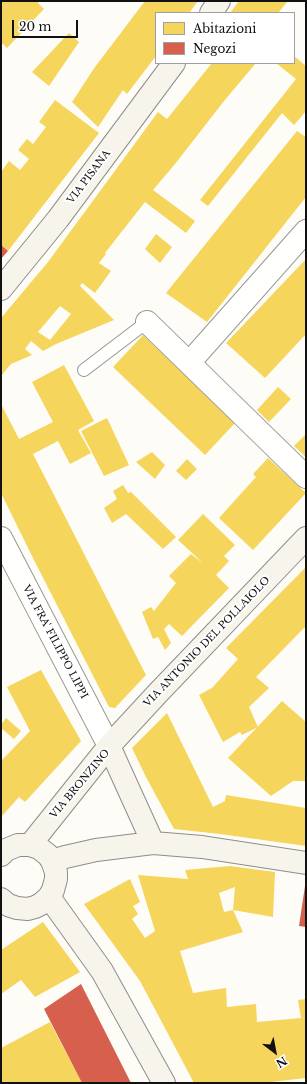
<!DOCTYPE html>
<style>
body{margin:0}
#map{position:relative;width:307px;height:1084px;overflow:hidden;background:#fdfcf7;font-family:"Libre Baskerville",serif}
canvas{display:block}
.frame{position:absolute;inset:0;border:2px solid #111;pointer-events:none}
.legend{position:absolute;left:155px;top:12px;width:140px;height:52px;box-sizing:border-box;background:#fff;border:1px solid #a0a0a0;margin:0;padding:5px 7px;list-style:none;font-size:12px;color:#111}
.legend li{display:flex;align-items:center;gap:8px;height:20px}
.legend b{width:20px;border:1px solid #a0a0a0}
.north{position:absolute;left:255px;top:1032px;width:40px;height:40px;-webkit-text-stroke:3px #fff;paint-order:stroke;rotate:148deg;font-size:11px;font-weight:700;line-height:16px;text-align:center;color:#111}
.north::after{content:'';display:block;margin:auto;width:14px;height:18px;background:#111;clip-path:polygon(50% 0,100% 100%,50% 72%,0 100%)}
.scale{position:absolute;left:12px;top:20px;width:66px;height:18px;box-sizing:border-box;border:2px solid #111;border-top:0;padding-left:5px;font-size:12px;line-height:14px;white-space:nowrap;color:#111;-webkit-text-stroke:3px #fff;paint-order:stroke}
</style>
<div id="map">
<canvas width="307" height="1084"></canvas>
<div class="frame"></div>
<ul class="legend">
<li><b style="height:11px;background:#f6d55c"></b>Abitazioni</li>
<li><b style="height:11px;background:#d6604d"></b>Negozi</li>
</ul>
<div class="north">N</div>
<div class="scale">20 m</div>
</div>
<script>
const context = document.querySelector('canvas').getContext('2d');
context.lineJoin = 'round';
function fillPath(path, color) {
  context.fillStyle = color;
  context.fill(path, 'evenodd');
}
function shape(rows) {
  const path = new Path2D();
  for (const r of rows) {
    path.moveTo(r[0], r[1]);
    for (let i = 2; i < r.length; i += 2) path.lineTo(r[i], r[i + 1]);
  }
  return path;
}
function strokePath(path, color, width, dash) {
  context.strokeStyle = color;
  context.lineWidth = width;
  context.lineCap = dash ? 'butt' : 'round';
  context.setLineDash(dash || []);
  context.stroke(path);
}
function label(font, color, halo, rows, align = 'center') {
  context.font = font + ' "Libre Baskerville",serif';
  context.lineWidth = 4;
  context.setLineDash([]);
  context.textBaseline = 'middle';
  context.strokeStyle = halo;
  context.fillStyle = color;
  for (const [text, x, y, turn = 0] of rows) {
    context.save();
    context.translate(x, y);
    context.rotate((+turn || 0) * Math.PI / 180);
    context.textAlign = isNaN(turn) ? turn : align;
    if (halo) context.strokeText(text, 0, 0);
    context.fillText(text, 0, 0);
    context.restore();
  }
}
const homes = shape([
 [1,1,39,1,38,3,44,9,7,48,1,42],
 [145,1,198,1,189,13,156,13,156,56,127,94,123,90,98,127,72,102,95,67],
 [239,1,288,1,278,13,230,13],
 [69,33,79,42,49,86,32,72],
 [294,56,306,66,306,111,294,125,282,113,208,206,200,200,296,79,276,63,294,63],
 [212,63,256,63,224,101,175,164,153,190,195,221,186,233,145,202,105,253,106,254,99,263,111,271,95,293,82,283,80,286,114,320,56,344,43,351,31,341,25,349,32,355,11,364,1,376,1,318,48,262,158,112,167,119],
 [60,306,71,314,50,340,38,332],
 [55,100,99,133,8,251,1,245,1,172,9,161,20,170,29,159,18,150,27,139,33,144,46,127,39,122],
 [297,131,306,137,306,197,207,322,166,293],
 [156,234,172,247,160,263,145,249],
 [306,259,306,334,265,378,226,343],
 [143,335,235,423,205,455,113,367],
 [64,365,94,421,78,430,91,453,70,464,58,441,33,454,146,675,115,708,109,707,35,562,1,493,1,404,19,439,53,422,32,382],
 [278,387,291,399,269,422,257,410],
 [107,418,129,465,104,476,81,431],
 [306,434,306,457,294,446],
 [152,452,165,465,155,479,136,462],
 [268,458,306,493,253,550,219,518,256,477,253,474],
 [187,459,197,469,186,480,176,471],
 [123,485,128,493,131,492,176,537,163,549,126,514,112,523,104,508,117,499,113,491],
 [203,514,235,545,224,556,229,561,216,575,229,588,182,636,169,624,164,629,171,643,165,650,158,637,153,639,142,612,151,607,154,611,176,583,169,576,191,554,204,564,178,540],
 [306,567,306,626,256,677,269,688,249,707,258,727,242,735,240,732,223,742,199,695,212,688,238,659,226,648],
 [41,670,81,741,25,802,19,797,1,817,1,761,30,731,7,687],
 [282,701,306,722,306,781,293,781,271,796,228,758],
 [167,713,213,807,225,801,226,795,306,808,306,846,220,834,174,829,146,777,132,748],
 [6,718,21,731,14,739,1,728,1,725],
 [230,866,275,872,273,917,233,910,235,887,219,893,224,912,233,910,243,932,180,951,193,993,226,988,227,1007,256,1004,257,1022,301,1018,298,1000,306,999,306,1078,262,1083,194,1083,140,981,84,904,130,879,140,902,133,906,138,914,132,919,145,938,155,931,138,875,188,879,185,870],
 [43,922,80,972,35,997,21,980,1,994,1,950],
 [50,1022,82,1083,1,1083,1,1048]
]);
const shops = shape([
 [1,245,8,251,1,259],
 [305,886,306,886,306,927,299,926],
 [81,984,131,1083,82,1083,44,1009]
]);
const lane = shape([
 [84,370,147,322]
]);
const street = shape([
 [147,322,306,477],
 [189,363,306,231],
 [1,538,109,746]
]);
const secondary = shape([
 [211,13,219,1],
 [1,289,58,219,174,63],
 [109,746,153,843],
 [30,845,109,746,157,694,306,538],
 [1,855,6,850,18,845,30,845,39,848,48,855,52,861,56,872,56,879,53,890,49,897,41,904,35,907,28,909,17,908,8,905,1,899],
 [52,861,65,857,96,850,153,843,202,847,306,863],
 [49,897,102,971,164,1083]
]);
const streetNames = [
 ["VIA PISANA",89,177,-53],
 ["VIA FRA' FILIPPO LIPPI",55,642,62],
 ["VIA ANTONIO DEL POLLAIOLO",207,642,-46],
 ["VIA BRONZINO",80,784,-50]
];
fillPath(homes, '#f6d55c');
fillPath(shops, '#d6604d');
strokePath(lane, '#979795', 14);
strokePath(street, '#979795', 24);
strokePath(secondary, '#8e8d8b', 24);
strokePath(lane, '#fffffe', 12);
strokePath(street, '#fffffe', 22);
strokePath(secondary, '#f6f4eb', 22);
label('10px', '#111', '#fff', streetNames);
</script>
